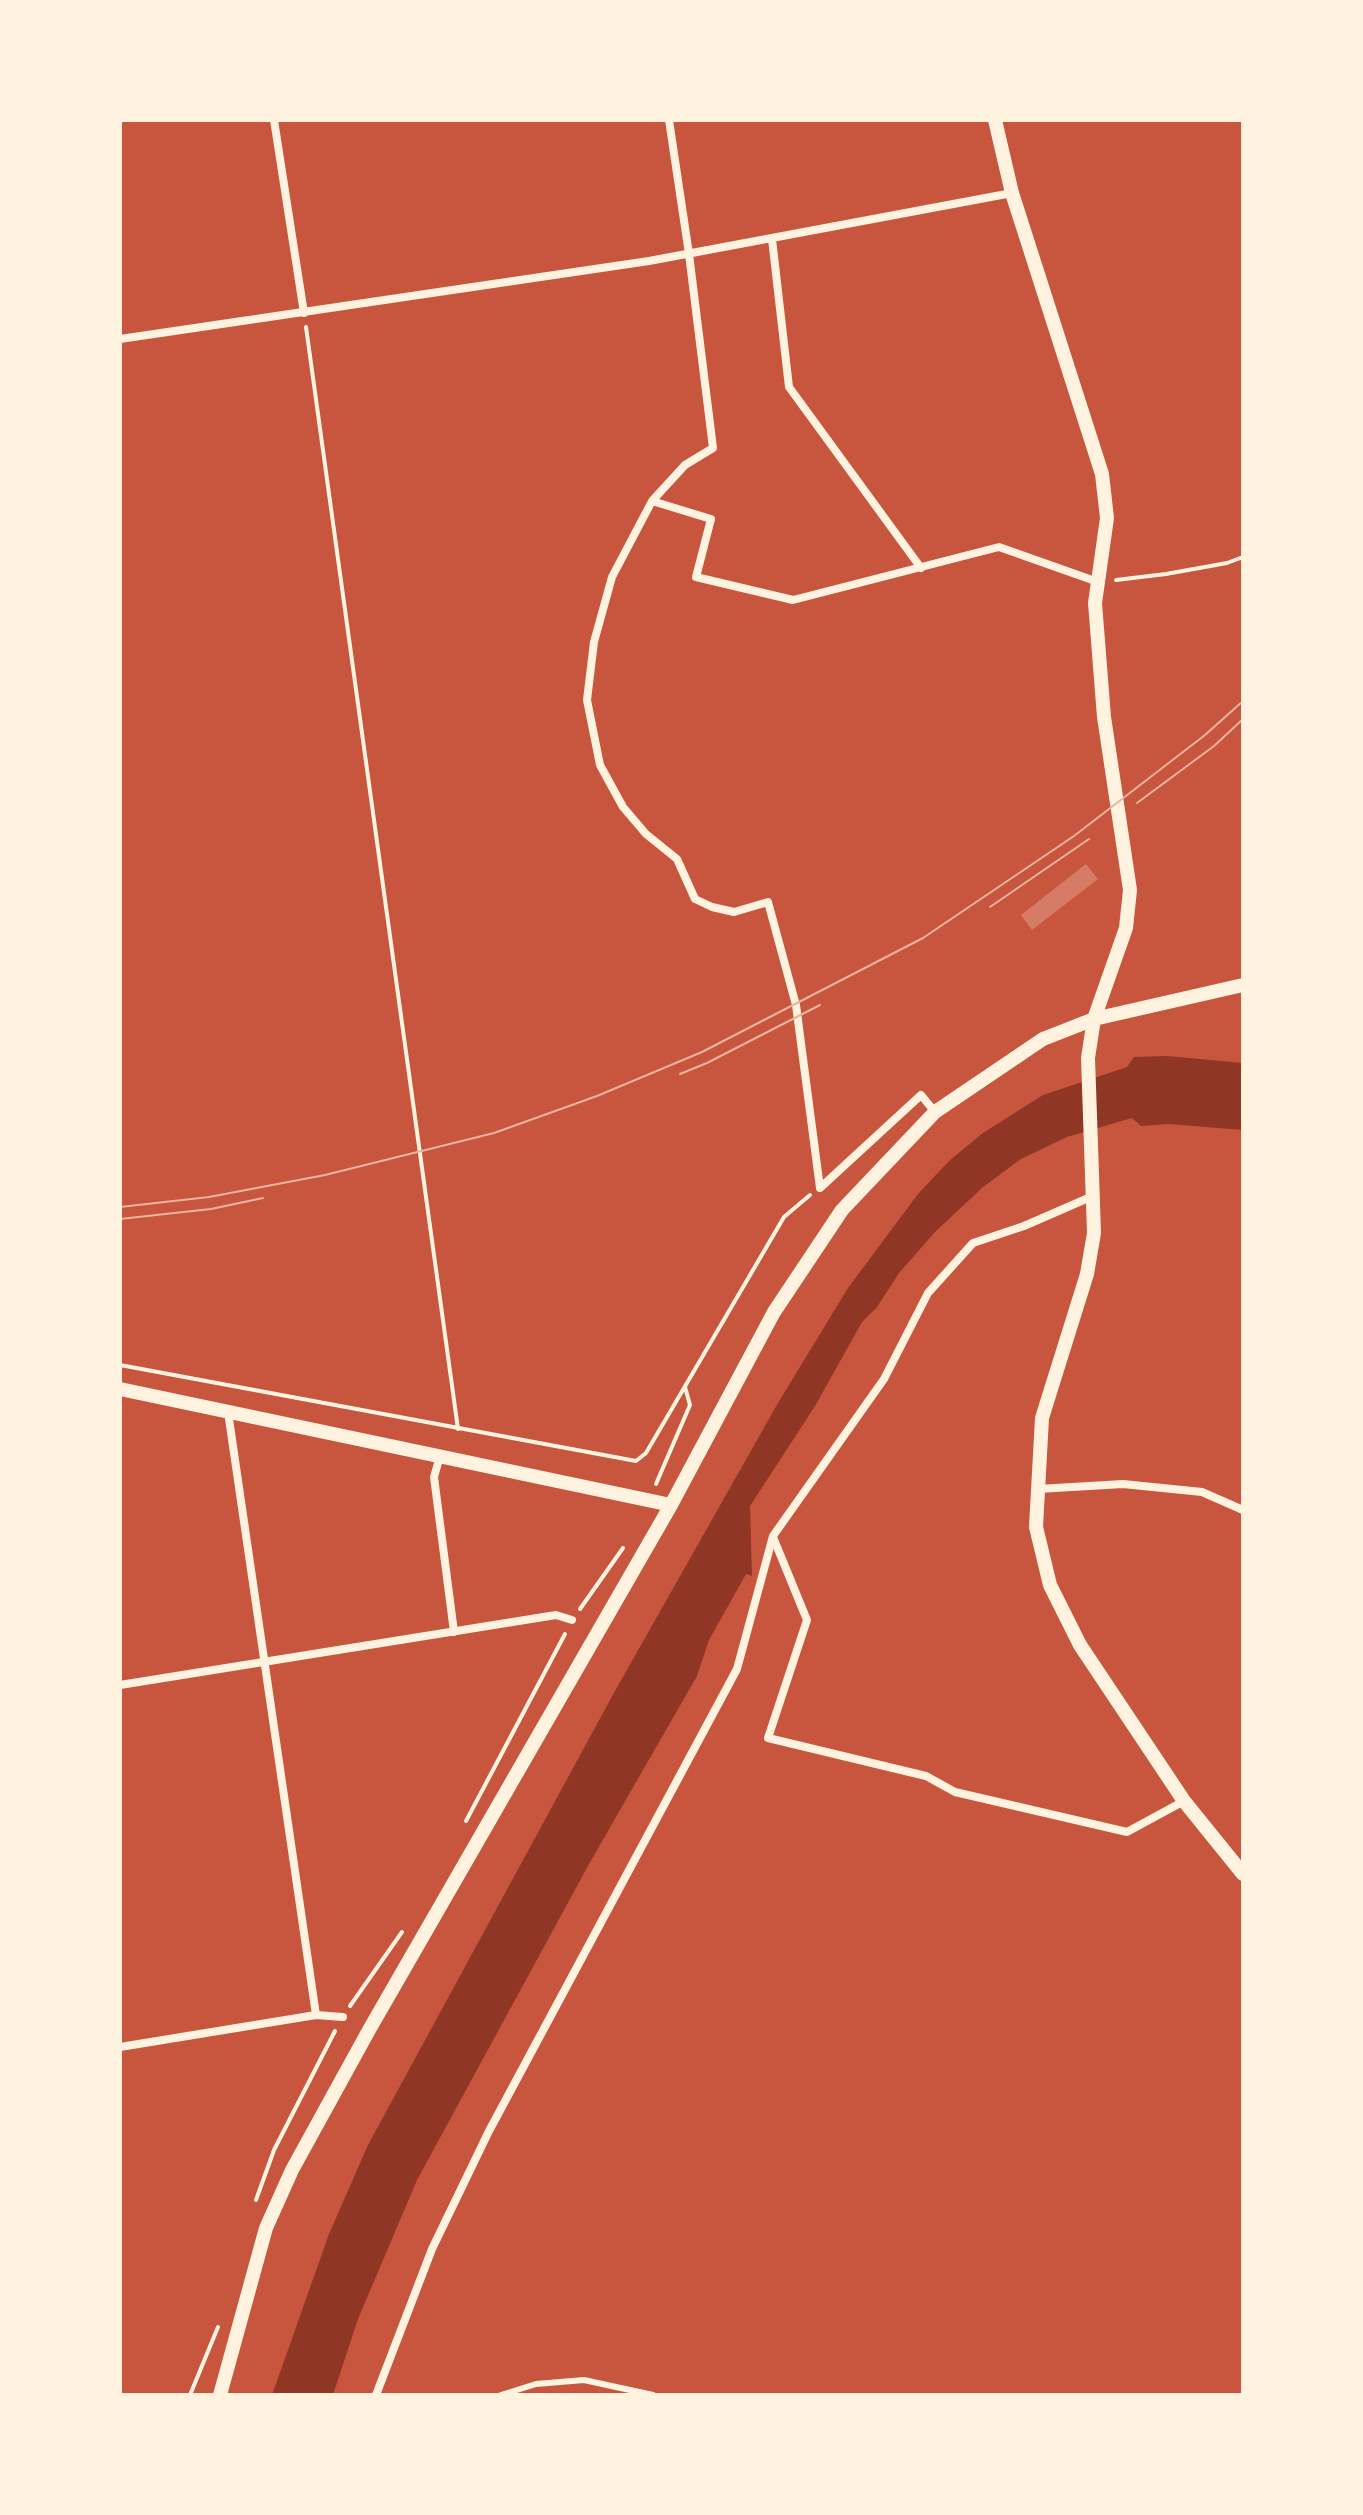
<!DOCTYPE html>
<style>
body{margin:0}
#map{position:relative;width:1363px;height:2515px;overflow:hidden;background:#c8553d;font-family:Arial,sans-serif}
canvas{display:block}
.frame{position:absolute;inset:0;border:122px solid #fff3e0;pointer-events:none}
</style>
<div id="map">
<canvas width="1363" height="2515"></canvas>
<div class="frame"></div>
</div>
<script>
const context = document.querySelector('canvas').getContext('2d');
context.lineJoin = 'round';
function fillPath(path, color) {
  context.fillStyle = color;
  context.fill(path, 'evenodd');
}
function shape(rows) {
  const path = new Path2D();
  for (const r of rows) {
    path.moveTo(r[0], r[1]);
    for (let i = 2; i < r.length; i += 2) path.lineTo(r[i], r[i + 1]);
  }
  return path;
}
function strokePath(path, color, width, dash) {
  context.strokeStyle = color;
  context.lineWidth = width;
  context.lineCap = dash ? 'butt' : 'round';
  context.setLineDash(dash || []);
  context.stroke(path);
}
const water = shape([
 [1167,1056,1243,1063,1243,1130,1169,1124,1141,1126,1132,1118,1067,1137,1021,1159,983,1187,935,1232,899,1273,877,1307,862,1322,815,1406,750,1506,752,1576,746,1574,709,1640,697,1676,589,1864,417,2180,358,2319,333,2395,272,2395,329,2234,368,2145,615,1691,778,1403,848,1288,918,1194,950,1160,983,1133,1043,1095,1127,1067,1134,1057]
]);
const building = shape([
 [1086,864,1098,879,1032,930,1021,915]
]);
const path = shape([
 [306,327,458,1429],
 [1116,580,1166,574,1227,563,1243,557],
 [120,1365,636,1461,646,1453,784,1217,810,1195],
 [656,1484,690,1405,685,1387],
 [580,1609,623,1548],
 [466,1821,565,1634],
 [350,2006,402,1932],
 [256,2200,274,2150,335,2031],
 [190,2395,218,2327]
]);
const service = shape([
 [501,2395,536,2384,584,2380,653,2395]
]);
const minor = shape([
 [274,120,304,313],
 [669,120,689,254,713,448,685,465,652,501,612,577,594,642,587,700,600,765,623,807,646,834,677,859,695,899,712,907,734,912,768,902,796,1005,820,1188,921,1095,935,1112],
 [772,239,789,387,921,568],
 [120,339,649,261,1012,193],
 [652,501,711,519,696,577,793,600,999,547,1098,582],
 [228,1412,316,2015],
 [440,1456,434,1477,454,1632],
 [1038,1489,1123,1484,1202,1492,1243,1510],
 [773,1537,807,1620,768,1738,926,1776,955,1792,1127,1832,1184,1801],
 [120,1685,556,1615,572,1620],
 [120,2047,316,2015,343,2017],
 [376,2395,432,2249,489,2131,737,1669,773,1536,884,1379,928,1293,973,1243,1024,1226,1093,1196]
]);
const tertiary = shape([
 [995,120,1012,193,1102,474,1107,518,1095,603,1104,717,1130,890,1126,928,1094,1019,1088,1058,1094,1233,1087,1274,1042,1418,1036,1527,1050,1585,1080,1645,1184,1801,1243,1874],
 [120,1389,671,1505],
 [220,2395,266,2228,292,2170,369,2030,671,1505,774,1312,842,1210,935,1112,1043,1039,1094,1019,1243,985]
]);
const tram = shape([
 [1137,803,1214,746,1243,719],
 [990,907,1089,839],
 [680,1074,707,1063,820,1005],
 [120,1207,209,1197,325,1175,494,1133,597,1096,702,1052,923,938,1074,836,1205,735,1243,701],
 [120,1219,211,1209,263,1198]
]);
fillPath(water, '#8f3625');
fillPath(building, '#d67c66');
strokePath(path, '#fff3e0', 4);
strokePath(service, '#fff3e0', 6);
strokePath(minor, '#fff3e0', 8);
strokePath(tertiary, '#fff3e0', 14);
strokePath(tram, '#e9b49f', 2);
</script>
